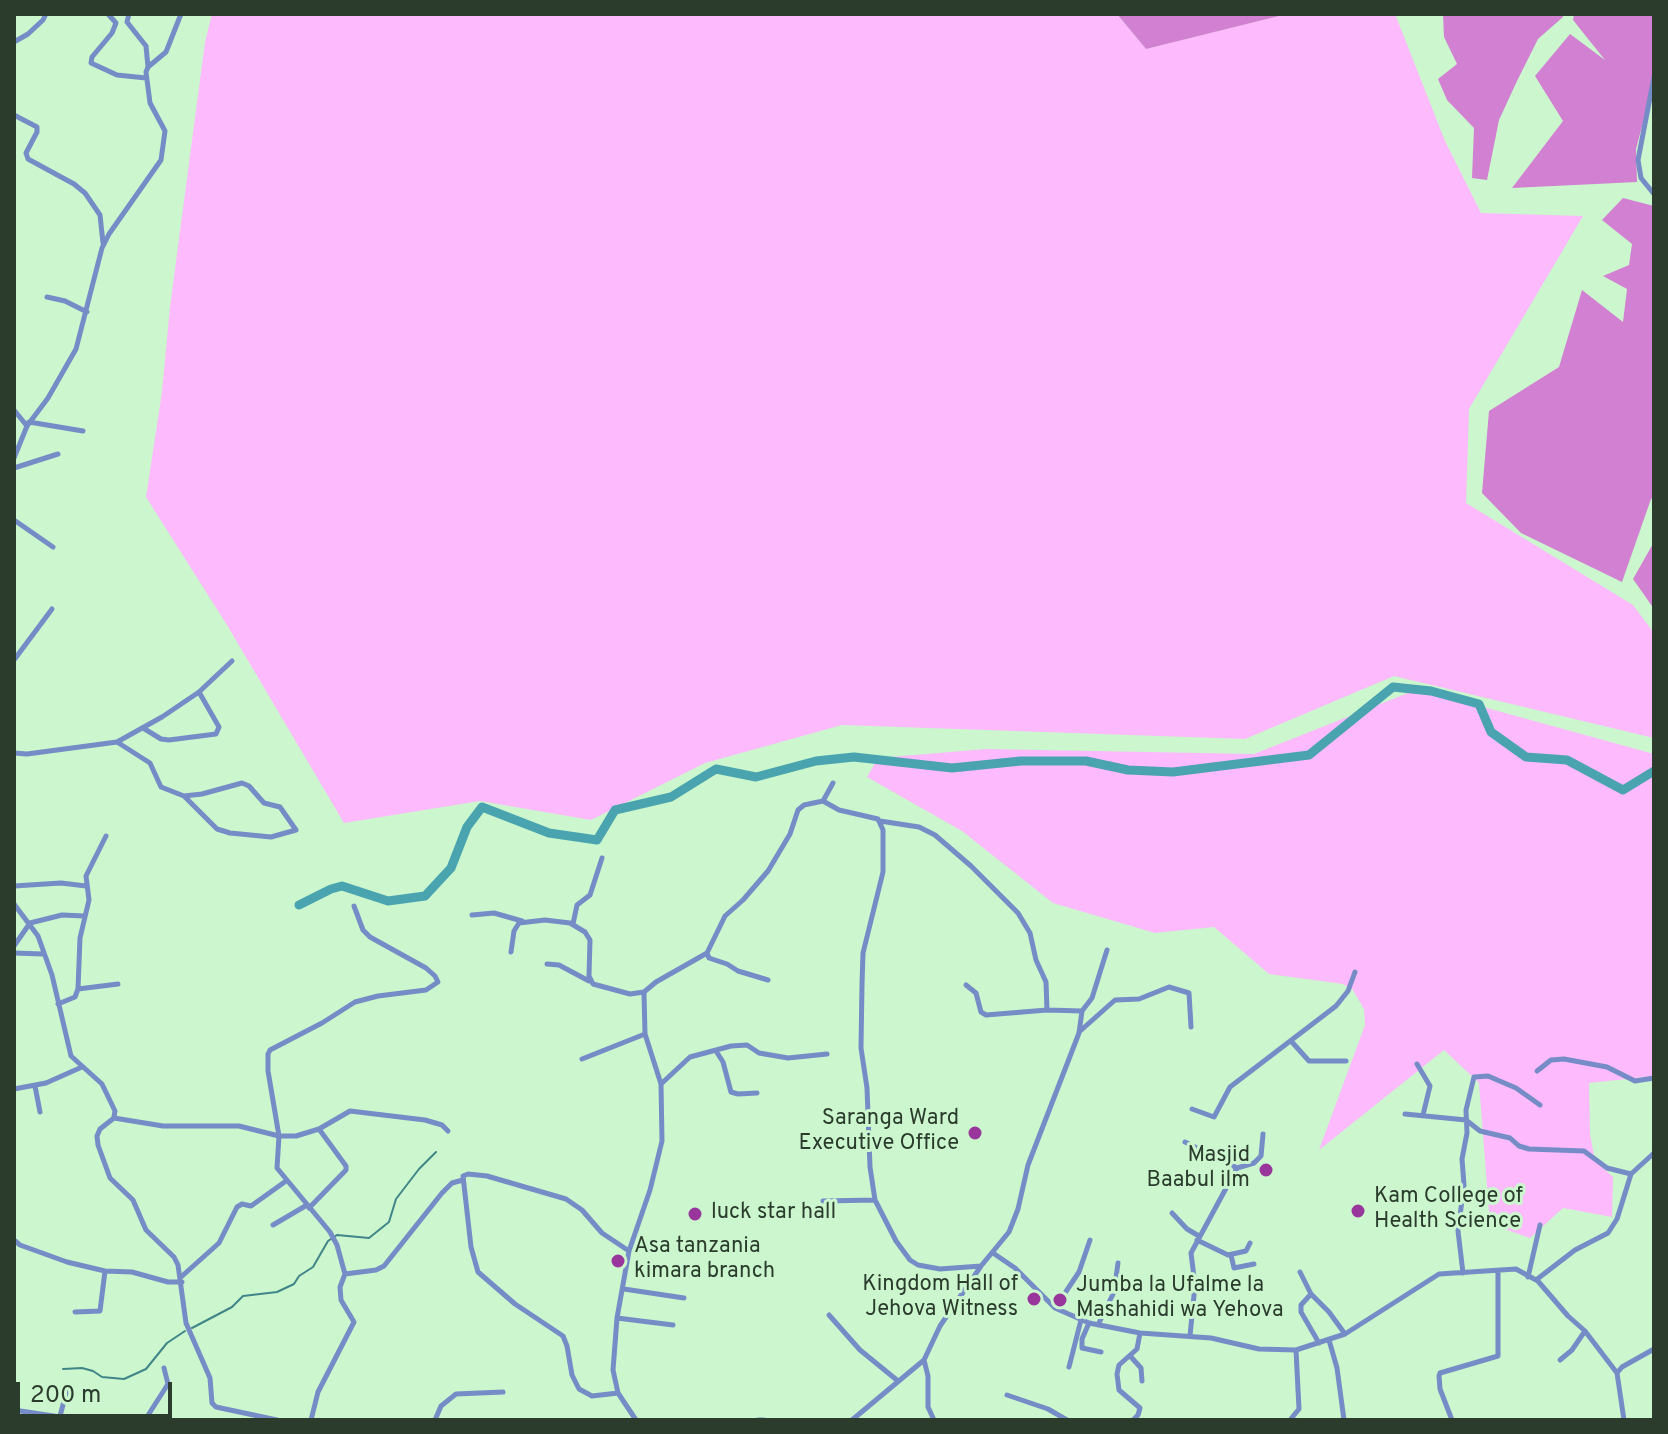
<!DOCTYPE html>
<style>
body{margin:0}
#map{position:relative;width:1668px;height:1434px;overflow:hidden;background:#cbf6ce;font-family:Overpass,sans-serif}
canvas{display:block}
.frame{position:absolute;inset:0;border:16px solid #2b3c2d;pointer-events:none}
.scale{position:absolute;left:16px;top:1382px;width:156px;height:36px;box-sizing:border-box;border:4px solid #2b3c2d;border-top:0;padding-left:10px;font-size:24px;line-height:28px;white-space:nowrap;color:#2b3c2d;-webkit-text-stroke:6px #cbf6ce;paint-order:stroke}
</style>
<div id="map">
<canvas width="1668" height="1434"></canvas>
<div class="frame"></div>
<div class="scale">200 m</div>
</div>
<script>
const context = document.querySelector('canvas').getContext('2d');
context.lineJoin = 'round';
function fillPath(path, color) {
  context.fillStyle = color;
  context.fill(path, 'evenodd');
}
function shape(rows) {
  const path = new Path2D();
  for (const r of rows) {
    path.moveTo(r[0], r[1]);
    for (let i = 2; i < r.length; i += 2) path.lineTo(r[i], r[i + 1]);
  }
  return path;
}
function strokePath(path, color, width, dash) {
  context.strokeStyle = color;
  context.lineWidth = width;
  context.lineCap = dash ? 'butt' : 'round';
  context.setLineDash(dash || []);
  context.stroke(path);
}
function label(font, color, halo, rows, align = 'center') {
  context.font = font + ' Overpass,sans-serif';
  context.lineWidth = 6;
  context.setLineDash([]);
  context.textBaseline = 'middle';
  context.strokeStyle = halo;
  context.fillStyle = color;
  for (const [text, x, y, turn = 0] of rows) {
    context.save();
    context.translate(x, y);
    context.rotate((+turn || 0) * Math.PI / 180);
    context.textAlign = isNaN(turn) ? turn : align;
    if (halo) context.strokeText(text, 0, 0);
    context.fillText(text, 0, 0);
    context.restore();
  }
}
const green = shape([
 [212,14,1117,14,1146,49,1287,14,1395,14,1445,141,1481,213,1583,216,1469,409,1466,503,1633,605,1654,633,1654,738,1394,676,1245,739,842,725,705,763,591,820,480,801,344,823,227,625,146,497,162,392,170,307,205,42],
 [1418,689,1654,754,1654,1076,1589,1083,1590,1134,1595,1161,1613,1177,1612,1217,1563,1208,1530,1238,1490,1224,1479,1083,1444,1050,1319,1150,1365,1025,1364,1009,1353,990,1343,984,1269,974,1214,927,1155,933,1053,903,962,831,867,777,878,758,986,749,1254,754]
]);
const forest = shape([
 [1117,14,1287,14,1146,49],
 [1443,14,1563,14,1563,17,1538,39,1517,81,1499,120,1487,180,1472,178,1474,128,1447,100,1438,79,1457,64,1444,37],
 [1574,14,1654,14,1654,81,1636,149,1637,182,1512,188,1563,121,1535,76,1570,34,1605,60,1573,20],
 [1623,198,1654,206,1654,497,1651,499,1622,582,1521,533,1482,493,1489,411,1559,367,1582,290,1623,322,1627,289,1603,276,1629,265,1632,244,1602,220],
 [1654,542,1654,609,1633,579]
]);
const stream = shape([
 [192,1328,232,1307,243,1296,277,1292,294,1284,299,1276,313,1267,328,1241,337,1235,369,1238,389,1222,396,1199,419,1169,436,1152],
 [63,1369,82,1368,93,1371,102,1377,124,1379,146,1369,167,1343,185,1331]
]);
const river = shape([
 [299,905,331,889,342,886,388,901,425,896,451,868,467,827,482,807,549,833,597,840,615,810,671,797,716,769,756,777,816,761,854,757,952,768,1021,761,1086,761,1128,770,1173,772,1309,755,1393,687,1431,691,1479,704,1491,732,1526,757,1567,760,1623,790,1654,771]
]);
const street = shape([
 [108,14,116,23,112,33,92,57,91,63,117,75,146,78],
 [129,14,127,22,146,46,148,67],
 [14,42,28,34,43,20,46,14],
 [1654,77,1638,160,1641,178,1654,194],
 [14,115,37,127,37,132,26,153,28,159,74,184,85,193,100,215,103,243],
 [47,297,65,301,87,312],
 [14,410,27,426],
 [29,422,83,431],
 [14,458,27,426,48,398,76,349,102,248,109,234,161,160,165,131,150,103,146,72,148,67,166,52,181,14],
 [14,468,58,454],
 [14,520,53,547],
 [14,660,52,609],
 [143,728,161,739,169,740,216,734,219,727,199,692],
 [117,742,150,763,161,787,184,796,217,829,230,833,271,837,296,830,280,807,264,803,249,786,242,783,202,794,184,796],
 [14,753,27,754,117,742,162,717,199,692,232,661],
 [823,801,839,810,878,819,883,830,883,872,863,953,862,984,861,1048,867,1088,870,1167,875,1200,896,1241,910,1260,918,1265,940,1269,981,1266],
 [880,821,919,827,935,835,971,866,1018,913,1030,933,1036,960,1046,982,1047,1010],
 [14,886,61,883,86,886],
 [14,904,38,936,52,975,71,1056,102,1084,115,1111,114,1117],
 [472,915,494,913,522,921],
 [573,924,577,905,590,895,602,858],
 [14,946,30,923,62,915,84,916],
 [511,952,514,931,519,923,545,920,570,923,585,932,590,940,589,976,593,984,630,994,644,992,656,982,707,953,725,916,743,900,768,871,790,834,798,810,804,805,823,801,833,783],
 [14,953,43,954],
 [707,953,709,958,727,964,738,971,768,980],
 [547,964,559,965,589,981],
 [966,985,976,993,981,1012,986,1015,1047,1010,1082,1011,1092,998,1107,950],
 [78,989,118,984],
 [58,1004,75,997,78,989,80,938,89,900,86,876,106,836],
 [1079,1032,1115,1000,1139,999,1169,987,1189,993,1191,1027],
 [1291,1041,1309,1061,1346,1061],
 [716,1051,723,1062,731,1092,738,1094,757,1093],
 [582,1059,645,1034],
 [1417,1064,1430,1086,1423,1115],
 [1537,1071,1551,1060,1564,1059,1607,1067,1635,1081,1654,1078],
 [661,1084,690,1057,731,1046,747,1045,759,1053,788,1058,827,1054],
 [35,1086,40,1112],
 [14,1089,46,1083,82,1067],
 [1192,1109,1214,1117,1230,1087,1336,1006,1348,991,1355,972],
 [1405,1114,1466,1120,1480,1131,1510,1138,1519,1146,1529,1149,1584,1151,1607,1168,1631,1174],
 [1185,1142,1237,1168],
 [823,1201,875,1200],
 [309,1208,346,1170,346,1166,319,1129],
 [1172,1213,1187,1229,1199,1236],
 [273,1225,307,1205],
 [14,1240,20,1245,67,1262,105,1271,132,1272,168,1282,182,1282],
 [1197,1240,1228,1255,1246,1251,1250,1243],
 [993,1253,1015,1268,1055,1308,1089,1323,1140,1333,1211,1338,1259,1349,1296,1350,1345,1334,1439,1274,1516,1269,1536,1280,1575,1250,1608,1233,1617,1219,1631,1174,1654,1153],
 [1231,1255,1234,1268,1254,1264],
 [1300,1272,1311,1294,1301,1305,1301,1312,1319,1343],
 [1463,1273,1458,1231,1464,1185,1462,1159,1467,1133,1466,1110,1474,1077,1488,1076,1516,1088,1540,1105],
 [345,1274,376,1270,384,1266,442,1193,452,1183,463,1180],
 [181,1277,219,1243,237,1207,242,1204,251,1206,286,1181],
 [1528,1277,1540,1225],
 [1537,1280,1568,1316,1585,1331,1617,1373],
 [624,1289,684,1298],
 [1311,1294,1329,1312,1345,1334],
 [1055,1308,1079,1272,1090,1240],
 [75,1312,100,1311,105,1271],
 [829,1315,860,1350,898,1381],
 [617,1318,673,1325],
 [1089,1323,1082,1339,1082,1348,1101,1352],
 [1098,1325,1114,1292,1118,1263],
 [1190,1336,1195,1285,1191,1253,1237,1168,1254,1163,1261,1156,1263,1134],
 [1329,1340,1337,1368,1344,1420],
 [1131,1357,1141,1368,1142,1381],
 [924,1360,928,1376,928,1407,934,1420],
 [1560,1360,1572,1350,1585,1331],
 [1069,1367,1081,1320],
 [618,1393,592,1396,579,1389,572,1375,567,1346,563,1336,515,1304,478,1272,471,1247,463,1176,468,1174,487,1176,566,1199,582,1210,602,1233,629,1251],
 [1007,1395,1048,1409,1067,1420],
 [14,1410,80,1420],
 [60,1416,67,1390],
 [145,1420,168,1384,164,1368],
 [277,1420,216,1407,212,1403,210,1378,186,1323,178,1265,174,1257,146,1230,133,1200,110,1178,98,1145,97,1136,100,1129,114,1118,163,1126,239,1126,279,1136,296,1136,319,1129,350,1111,425,1120,442,1125,448,1131],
 [311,1420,318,1392,354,1322,341,1300,340,1287,345,1274,337,1245,330,1232,277,1168,279,1136,268,1071,268,1054,270,1050,322,1023,355,1002,378,996,426,990,438,982,435,976,426,968,370,937,363,930,354,906],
 [435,1420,441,1406,456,1394,503,1392],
 [636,1420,618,1393,613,1370,617,1318,629,1251,650,1190,662,1141,661,1084,645,1034,644,993],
 [758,1420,764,1420],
 [852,1420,924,1360,940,1326,981,1266,1009,1232,1018,1209,1028,1165,1079,1033,1082,1011],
 [1133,1420,1138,1415,1140,1408,1119,1390,1117,1374,1119,1365,1137,1349,1140,1333],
 [1290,1420,1299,1409,1296,1350],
 [1452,1420,1440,1389,1439,1376,1440,1373,1498,1356,1498,1272],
 [1624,1420,1617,1373,1622,1367,1654,1349]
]);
const markers = [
 [975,1133,8,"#99369c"],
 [1266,1170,8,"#99369c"],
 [1358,1211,8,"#99369c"],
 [695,1214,8,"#99369c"],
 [618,1261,8,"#99369c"],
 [1034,1299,8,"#99369c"],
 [1060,1300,8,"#99369c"]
];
const poiNames = [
 ["Saranga Ward",959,1120,"right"],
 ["Executive Office",959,1145,"right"],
 ["Masjid",1250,1157,"right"],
 ["Baabul ilm",1250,1182,"right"],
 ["Kam College of",1374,1198],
 ["Health Science",1374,1223],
 ["luck star hall",711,1214],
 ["Asa tanzania",634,1248],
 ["kimara branch",634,1273],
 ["Kingdom Hall of",1018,1286,"right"],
 ["Jehova Witness",1018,1311,"right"],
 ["Jumba la Ufalme la",1076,1287],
 ["Mashahidi wa Yehova",1076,1312]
];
fillPath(green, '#fdbafc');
fillPath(forest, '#d281d2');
strokePath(stream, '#408588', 2);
strokePath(river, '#49a4af', 9);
strokePath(street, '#758cc7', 5);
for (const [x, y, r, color] of markers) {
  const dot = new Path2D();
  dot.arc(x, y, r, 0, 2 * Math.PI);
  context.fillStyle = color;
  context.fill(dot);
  strokePath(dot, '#cbf6ce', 3);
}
label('22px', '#2b3c2d', '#cbf6ce', poiNames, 'left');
</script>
